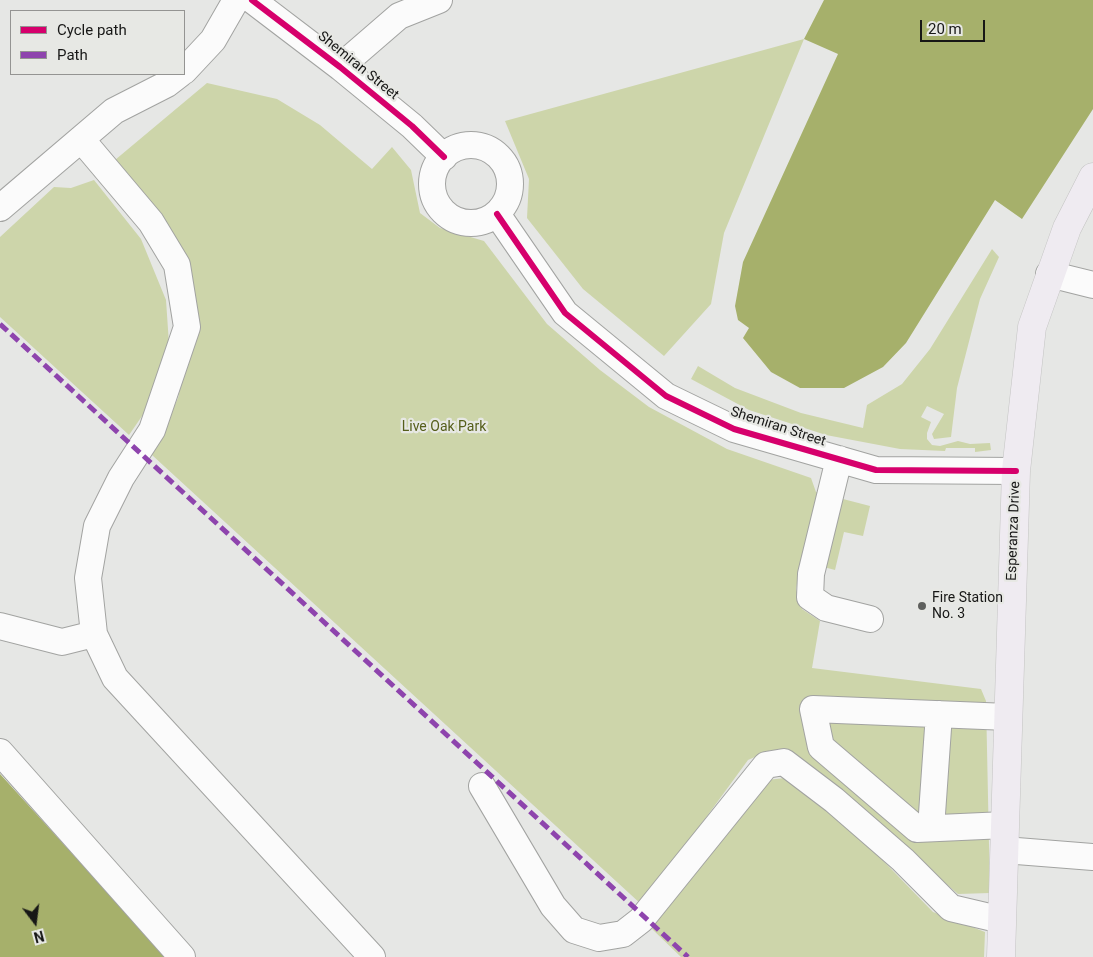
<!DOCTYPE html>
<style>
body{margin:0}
#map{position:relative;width:1093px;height:957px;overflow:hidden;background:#e6e7e5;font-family:Roboto,sans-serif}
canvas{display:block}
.legend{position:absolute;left:10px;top:10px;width:175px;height:65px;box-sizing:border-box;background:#e7e8e4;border:1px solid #949492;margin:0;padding:6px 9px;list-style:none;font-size:15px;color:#171716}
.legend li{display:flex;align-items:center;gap:10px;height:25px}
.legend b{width:25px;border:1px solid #949492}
.north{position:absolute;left:10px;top:897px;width:50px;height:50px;-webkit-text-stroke:4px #e7e8e4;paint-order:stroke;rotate:165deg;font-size:14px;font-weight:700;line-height:20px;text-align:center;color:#171716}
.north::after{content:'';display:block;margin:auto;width:18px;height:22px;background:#171716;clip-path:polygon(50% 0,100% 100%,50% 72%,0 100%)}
.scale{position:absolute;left:920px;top:20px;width:65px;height:22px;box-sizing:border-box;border:2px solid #171716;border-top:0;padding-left:6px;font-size:15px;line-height:18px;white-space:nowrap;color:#171716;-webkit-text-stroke:4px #e7e8e4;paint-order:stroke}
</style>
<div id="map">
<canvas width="1093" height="957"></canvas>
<ul class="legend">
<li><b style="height:6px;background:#d6006c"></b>Cycle path</li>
<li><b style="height:6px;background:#8e44ad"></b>Path</li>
</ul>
<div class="north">N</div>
<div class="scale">20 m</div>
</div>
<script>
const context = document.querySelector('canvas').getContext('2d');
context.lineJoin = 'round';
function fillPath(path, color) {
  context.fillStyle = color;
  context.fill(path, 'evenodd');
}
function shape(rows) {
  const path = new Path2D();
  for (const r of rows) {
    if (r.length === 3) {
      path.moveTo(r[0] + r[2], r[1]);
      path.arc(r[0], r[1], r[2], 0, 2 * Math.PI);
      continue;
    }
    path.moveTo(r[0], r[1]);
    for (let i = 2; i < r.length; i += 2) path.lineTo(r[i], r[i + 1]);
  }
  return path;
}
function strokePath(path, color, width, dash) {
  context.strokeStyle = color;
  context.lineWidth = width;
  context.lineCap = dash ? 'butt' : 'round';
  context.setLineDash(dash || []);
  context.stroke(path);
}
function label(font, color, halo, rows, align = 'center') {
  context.font = font + ' Roboto,sans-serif';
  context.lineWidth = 4.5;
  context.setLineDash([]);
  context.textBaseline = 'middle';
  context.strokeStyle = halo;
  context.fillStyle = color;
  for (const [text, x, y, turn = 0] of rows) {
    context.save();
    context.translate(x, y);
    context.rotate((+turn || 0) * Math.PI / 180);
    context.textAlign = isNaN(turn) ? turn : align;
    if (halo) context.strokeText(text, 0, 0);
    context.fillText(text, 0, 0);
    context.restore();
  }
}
const green = shape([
 [804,39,724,233,711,304,664,356,583,289,527,218,529,179,505,121],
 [207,83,277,99,320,125,372,169,392,147,411,170,420,213,440,228,484,241,547,324,600,370,649,407,727,449,811,478,816,492,870,506,863,536,844,532,835,570,801,561,796,589,802,609,820,621,812,668,981,689,986,701,990,893,958,894,795,755,771,750,748,760,642,905,152,455,178,398,190,347,192,308,115,160],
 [94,180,141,239,166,300,169,344,151,403,129,435,0,317,0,237,54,187,71,188],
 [992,249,999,257,980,299,957,388,951,437,934,439,932,434,944,414,927,406,921,417,931,422,927,433,927,439,932,445,940,446,958,441,970,444,990,443,991,450,975,452,975,448,946,448,945,451,900,449,826,435,749,410,691,379,698,366,735,388,801,413,863,428,867,405,902,384,930,349],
 [785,778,863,840,933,912,985,932,984,957,681,957,651,928,767,780]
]);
const water = shape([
 [824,0,1093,0,1093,109,1022,219,995,200,906,343,883,367,844,388,800,388,771,372,743,338,749,328,738,320,735,306,743,262,838,54,804,39],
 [0,774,166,957,0,957]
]);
const minor = shape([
 [252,0,340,67,412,126,444,157],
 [340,67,399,16,439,0],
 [184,71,213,40,236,0],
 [81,139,151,222,177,265,187,327,152,430,121,478,97,526,88,578,94,634,115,678,372,957],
 [471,184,39],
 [0,208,114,111,167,84,180,74],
 [497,214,565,313,666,396,734,429,876,470,1016,471],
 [1049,274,1093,285],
 [839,459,811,574,810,597,826,608,870,619],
 [0,626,62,642,94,634],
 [0,752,182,957],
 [482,786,553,906,574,930,599,938,623,934,641,920,766,765,784,762,834,800,903,860,951,908,1002,920],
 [1005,825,917,829,821,747,813,709,1008,717],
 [931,828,939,714],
 [1004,850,1093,857]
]);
const major = shape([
 [1001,957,1016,471,1032,327,1067,228,1093,177]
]);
const quiet = shape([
 [0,324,688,957]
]);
const cycleway = shape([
 [252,0,340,67,412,126,444,157],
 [497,214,565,313,666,396,734,429,876,470,1016,471]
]);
const markers = [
 [922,606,5,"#5f605e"]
];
const streetNames = [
 ["Shemiran Street",358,66,39],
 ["Shemiran Street",778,427,18],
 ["Esperanza Drive",1014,531,-88]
];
const parkNames = [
 ["Live Oak Park",444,427]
];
const poiNames = [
 ["Fire Station",932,598],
 ["No. 3",932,614]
];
fillPath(green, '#cdd5aa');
fillPath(water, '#a6b06b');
strokePath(minor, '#a2a3a1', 28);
strokePath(major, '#c3c3c2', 29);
strokePath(minor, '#fbfbfb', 26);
strokePath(major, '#efebf1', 28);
strokePath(quiet, '#8e44ad', 5, [10, 5]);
strokePath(cycleway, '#d6006c', 6);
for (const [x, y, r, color] of markers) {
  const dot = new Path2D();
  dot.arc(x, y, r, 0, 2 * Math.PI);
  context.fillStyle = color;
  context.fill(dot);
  strokePath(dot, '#e7e8e4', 2);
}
label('14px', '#171716', '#e7e8e4', streetNames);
label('14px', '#555e1a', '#e7e8e4', parkNames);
label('14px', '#171716', '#e7e8e4', poiNames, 'left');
</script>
